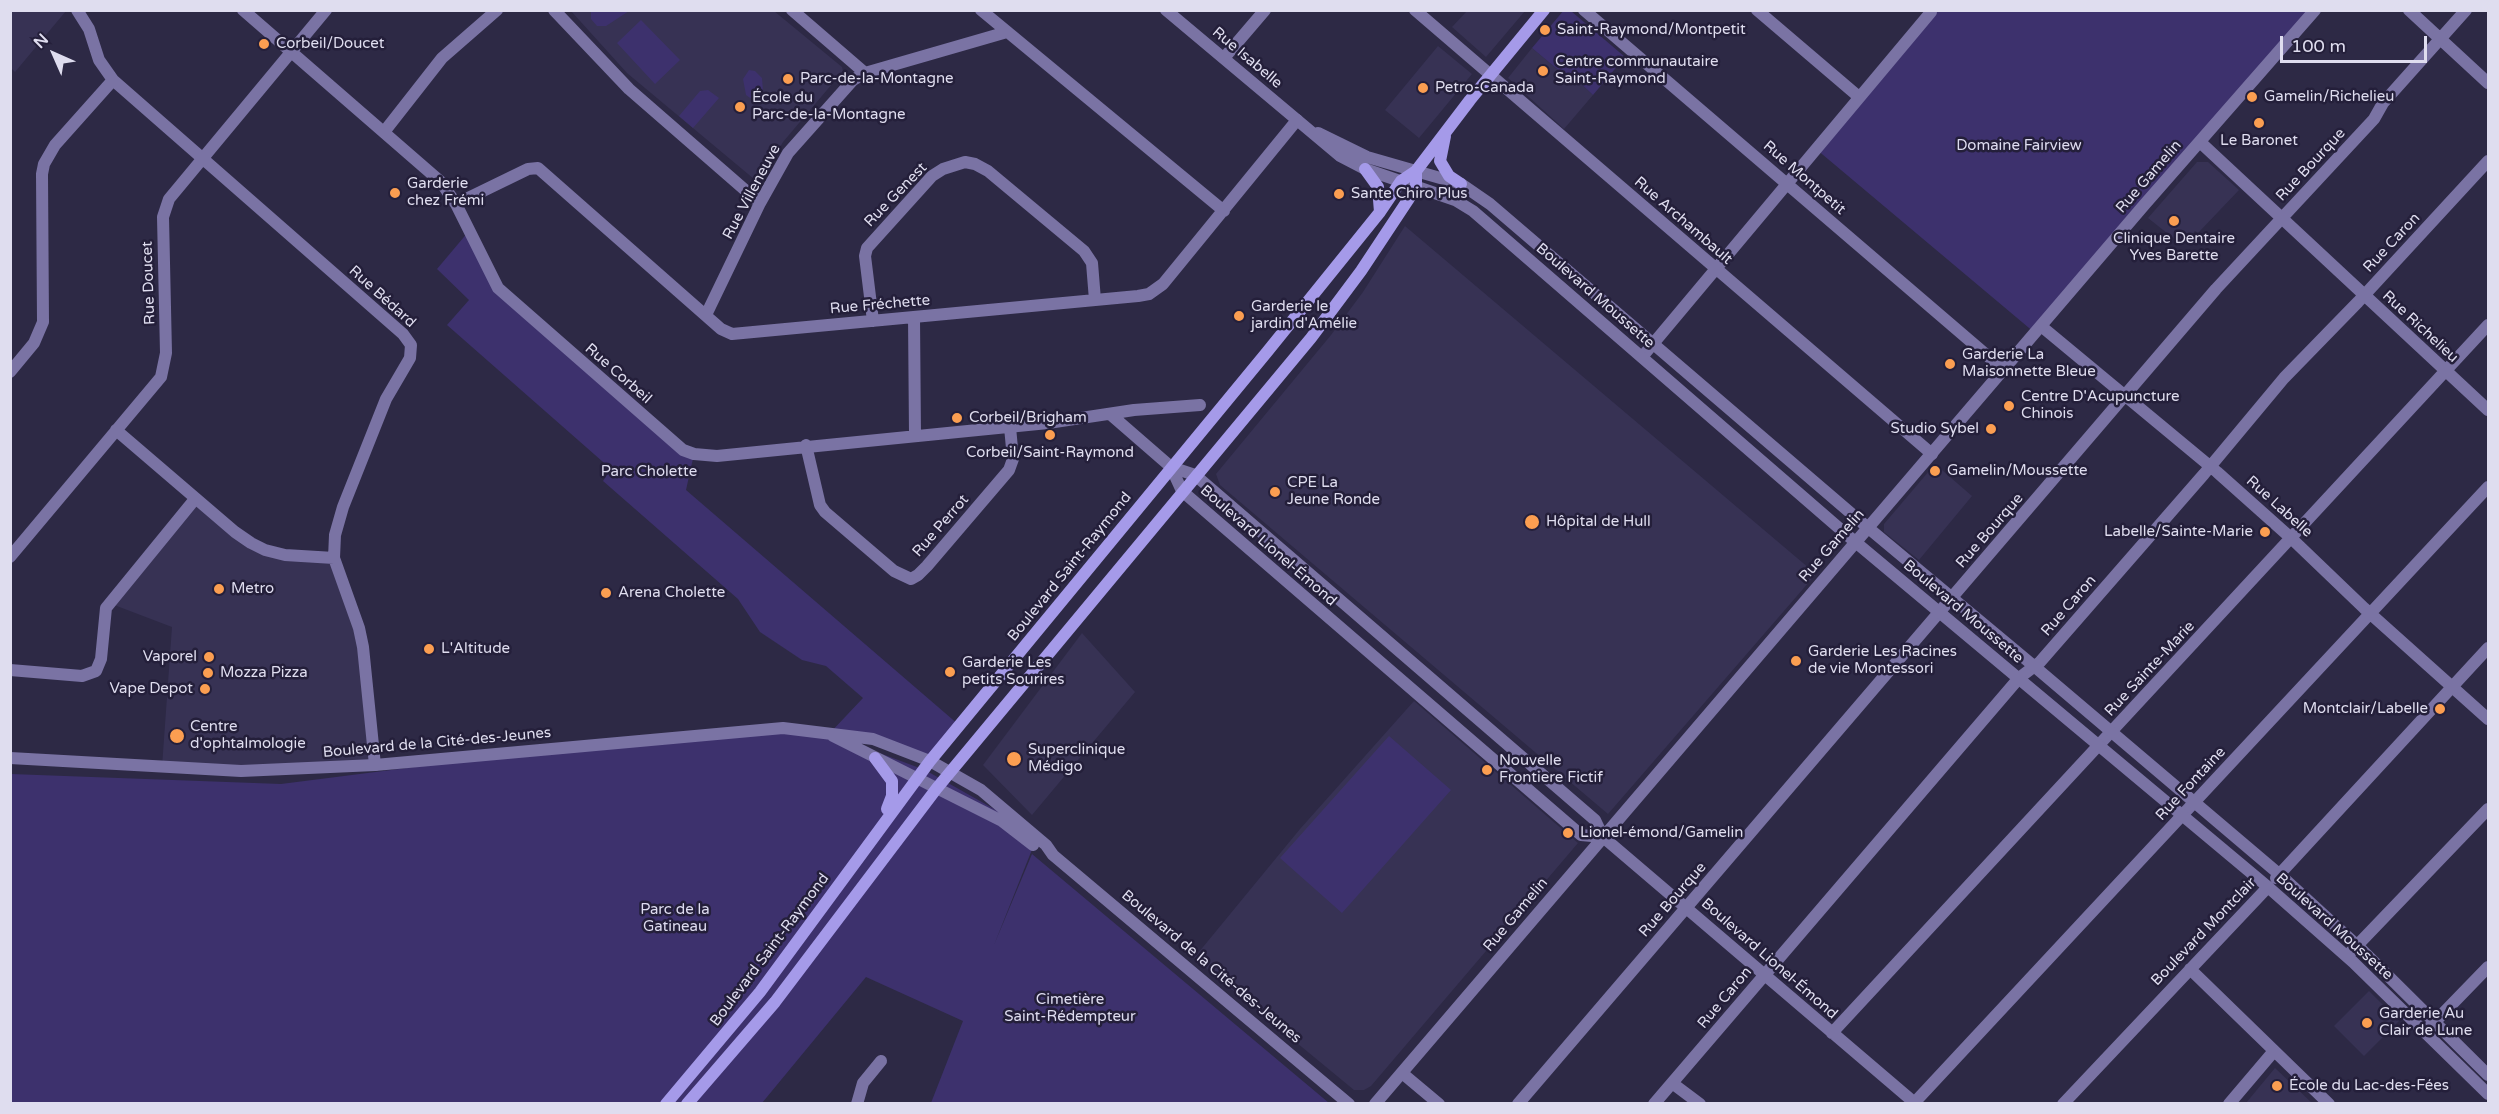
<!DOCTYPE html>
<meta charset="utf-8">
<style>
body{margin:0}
#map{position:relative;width:2499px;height:1114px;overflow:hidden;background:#2d2945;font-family:"Varela Round",sans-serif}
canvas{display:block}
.frame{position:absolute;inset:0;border:12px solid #dfddef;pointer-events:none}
.north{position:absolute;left:24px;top:24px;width:60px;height:60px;-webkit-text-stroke:4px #241f3a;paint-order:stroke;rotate:315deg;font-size:16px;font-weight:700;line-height:24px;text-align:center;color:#dfddef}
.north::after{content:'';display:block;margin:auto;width:21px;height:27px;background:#dfddef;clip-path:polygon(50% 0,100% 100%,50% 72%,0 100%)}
.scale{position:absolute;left:2280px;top:36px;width:147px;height:27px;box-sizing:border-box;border:3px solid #dfddef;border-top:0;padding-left:8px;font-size:18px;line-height:21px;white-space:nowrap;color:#dfddef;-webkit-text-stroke:4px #241f3a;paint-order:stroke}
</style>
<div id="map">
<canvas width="2499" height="1114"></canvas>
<div class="frame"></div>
<div class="north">N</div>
<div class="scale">100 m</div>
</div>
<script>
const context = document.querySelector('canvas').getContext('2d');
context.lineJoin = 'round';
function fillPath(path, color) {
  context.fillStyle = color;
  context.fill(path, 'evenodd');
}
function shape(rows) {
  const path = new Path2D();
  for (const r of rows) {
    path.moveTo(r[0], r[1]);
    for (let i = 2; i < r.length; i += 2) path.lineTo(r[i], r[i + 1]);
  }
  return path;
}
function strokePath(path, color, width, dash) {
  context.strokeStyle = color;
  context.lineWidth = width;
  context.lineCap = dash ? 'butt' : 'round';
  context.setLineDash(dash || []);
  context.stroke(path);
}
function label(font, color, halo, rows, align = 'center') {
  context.font = font + ' "Varela Round",sans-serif';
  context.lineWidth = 5;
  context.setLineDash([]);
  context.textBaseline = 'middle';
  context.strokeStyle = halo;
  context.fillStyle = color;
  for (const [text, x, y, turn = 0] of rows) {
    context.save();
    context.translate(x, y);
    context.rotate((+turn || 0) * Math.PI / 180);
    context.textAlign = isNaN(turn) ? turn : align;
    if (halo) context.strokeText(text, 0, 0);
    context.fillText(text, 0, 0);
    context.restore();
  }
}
const built = shape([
 [10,11,66,11,15,72,11,68],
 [571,11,774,11,842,67,843,71,783,142,764,175,760,180,754,179,627,73],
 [1467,11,1467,10,1525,11,1486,57,1452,27],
 [1438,46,1472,74,1419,138,1385,110],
 [1532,48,1569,79,1578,81,1593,95,1564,129,1508,78],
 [2197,162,2208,162,2239,190,2198,233,2195,231,2182,245,2148,218],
 [1405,226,1816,574,1608,814,1220,485,1216,474,1331,335,1363,292],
 [1935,464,1972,496,1919,560,1884,532,1884,524],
 [195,499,251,543,334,558,359,628,375,765,162,767,172,627,109,603],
 [1082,633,1135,692,1032,815,983,765],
 [1414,701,1578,843,1371,1086,1364,1090,1354,1090,1194,958,1300,829],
 [2369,991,2399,1021,2364,1056,2334,1026],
 [2275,1068,2312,1103,2246,1103]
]);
const green = shape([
 [1564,10,1571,11,1625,57,1593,95,1578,81,1569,79,1532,48],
 [591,11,591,10,629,11,606,26,597,26,591,19],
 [1929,11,2315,11,2035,333,1816,149],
 [641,20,680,60,655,84,617,43],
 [749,70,755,71,762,78,763,91,760,99,753,100,746,95,743,79],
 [708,90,719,98,693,128,679,116,700,91],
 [469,231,491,277,694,454,686,490,959,725,930,761,904,749,831,735,925,770,1003,814,1037,837,994,945,1032,854,1329,1103,931,1103,963,1021,866,977,762,1103,11,1104,11,774,281,784,706,730,829,734,863,698,826,666,802,660,760,632,738,599,603,481,611,469,447,325,469,300,437,269],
 [1389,736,1451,790,1342,913,1280,858]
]);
const minor = shape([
 [77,10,89,29,99,60,113,80,403,334,411,345,410,358,386,399,343,507,335,535,334,558,359,628,363,647,375,765],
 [243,10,441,182,456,204,498,288,683,450,694,454,717,456,1048,423,1134,410,1200,405],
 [554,10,629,89,760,203],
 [792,10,865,73],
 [981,10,1224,211],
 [1415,10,1932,454],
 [1584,10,2004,370],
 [1757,10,1859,97],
 [2409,10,2488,83],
 [1224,58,1265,10],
 [384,132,442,58,497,10],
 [2200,142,2488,410],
 [456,204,528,169,538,168,721,329,732,334,1138,296,1149,294,1163,284,1297,120],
 [706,315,760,203,788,153,853,80,865,73,1007,32],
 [914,317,915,435],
 [873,321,865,256,867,248,932,176,943,169,965,162,975,164,988,171,1084,251,1092,263,1095,300],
 [2041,326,2217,472,2291,538,2364,608,2488,719],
 [1642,357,1931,12,1929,10],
 [10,372,34,343,43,322,42,174,44,164,55,145,113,80],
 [1110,414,1171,467],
 [116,430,235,532,251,543,265,550,285,555,334,558],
 [806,445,820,505,825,512,894,571,911,579,918,575,927,566,1009,470,1013,459,1010,427],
 [10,557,161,377,166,353,163,217,169,199,326,10],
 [10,670,82,676,96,671,101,659,106,608,195,499],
 [1603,837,1916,1104],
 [2347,956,2488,809],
 [2190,969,2329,1104],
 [2425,1032,2488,967],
 [1832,1033,2488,325],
 [1402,1073,1439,1104],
 [1672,1083,1700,1104],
 [1915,1102,2488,487],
 [857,1104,863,1083,881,1061],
 [1518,1104,2216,289,2374,119,2383,103,2466,10],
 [1654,1104,2019,678,2040,662,2204,474,2284,378,2358,302,2488,161],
 [2063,1104,2268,887],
 [2229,1104,2274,1051]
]);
const tertiary = shape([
 [1166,10,1340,156,1365,169,1455,200,1473,211,1847,535,2268,887,2353,962,2488,1094],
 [1318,133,1367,157,1461,184,1490,204,1860,521,2035,667,2279,874,2363,951,2488,1075],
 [1171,467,1182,491,1581,835,1603,837],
 [1171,467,1195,475,1595,820,1603,837],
 [833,736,1002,821,1033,845],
 [10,758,241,771,375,765,783,728,873,739,930,761,981,790,1046,845,1053,855,1349,1104],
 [2276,878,2488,648],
 [1375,1104,2145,204,2315,10]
]);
const secondary = shape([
 [1445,136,1440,161,1449,176,1461,184],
 [1365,169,1378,187,1380,212],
 [875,758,892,781,892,796,887,809],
 [666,1104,760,992,930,761,1267,352,1380,212,1401,181,1416,171,1470,100,1544,10],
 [687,1104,775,1002,937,788,1311,338,1361,271,1408,200,1416,186,1416,171]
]);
const markers = [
 [1545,30,6,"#fb9e51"],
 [264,44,6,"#fb9e51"],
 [1543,71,6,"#fb9e51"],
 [788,79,6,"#fb9e51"],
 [1423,88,6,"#fb9e51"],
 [2252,97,6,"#fb9e51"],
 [740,107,6,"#fb9e51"],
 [2259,123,6,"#fb9e51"],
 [395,193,6,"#fb9e51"],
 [1339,194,6,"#fb9e51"],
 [2174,221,6,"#fb9e51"],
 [1239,316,6,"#fb9e51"],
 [1950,364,6,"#fb9e51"],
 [2009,406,6,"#fb9e51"],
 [957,418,6,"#fb9e51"],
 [1991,429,6,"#fb9e51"],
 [1050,435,6,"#fb9e51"],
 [1935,471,6,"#fb9e51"],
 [1275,492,6,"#fb9e51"],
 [1532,522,8,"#fb9e51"],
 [2265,532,6,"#fb9e51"],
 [219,589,6,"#fb9e51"],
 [606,593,6,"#fb9e51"],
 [429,649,6,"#fb9e51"],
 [209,657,6,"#fb9e51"],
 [1796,661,6,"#fb9e51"],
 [950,672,6,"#fb9e51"],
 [208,673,6,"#fb9e51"],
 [205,689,6,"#fb9e51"],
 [2440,709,6,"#fb9e51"],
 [177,736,8,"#fb9e51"],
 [1014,759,8,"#fb9e51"],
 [1487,770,6,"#fb9e51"],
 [1568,833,6,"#fb9e51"],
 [2367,1023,6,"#fb9e51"],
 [2277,1086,6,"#fb9e51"]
];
const poiNames = [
 ["Saint-Raymond/Montpetit",1557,30],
 ["Corbeil/Doucet",276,44],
 ["Centre communautaire",1555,62],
 ["Saint-Raymond",1555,79],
 ["Parc-de-la-Montagne",800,79],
 ["Petro-Canada",1435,88],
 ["Gamelin/Richelieu",2264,97],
 ["École du",752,98],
 ["Parc-de-la-Montagne",752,115],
 ["Le Baronet",2259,141,"center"],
 ["Garderie",407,184],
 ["chez Frémi",407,201],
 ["Sante Chiro Plus",1351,194],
 ["Clinique Dentaire",2174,239,"center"],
 ["Yves Barette",2174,256,"center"],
 ["Garderie le",1251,307],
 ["jardin d'Amélie",1251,324],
 ["Garderie La",1962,355],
 ["Maisonnette Bleue",1962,372],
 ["Centre D'Acupuncture",2021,397],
 ["Chinois",2021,414],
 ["Corbeil/Brigham",969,418],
 ["Studio Sybel",1979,429,"right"],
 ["Corbeil/Saint-Raymond",1050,453,"center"],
 ["Gamelin/Moussette",1947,471],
 ["CPE La",1287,483],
 ["Jeune Ronde",1287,500],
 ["Hôpital de Hull",1546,522],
 ["Labelle/Sainte-Marie",2253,532,"right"],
 ["Metro",231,589],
 ["Arena Cholette",618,593],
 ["L'Altitude",441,649],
 ["Garderie Les Racines",1808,652],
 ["de vie Montessori",1808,669],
 ["Vaporel",197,657,"right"],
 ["Garderie Les",962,663],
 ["petits Sourires",962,680],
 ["Mozza Pizza",220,673],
 ["Vape Depot",193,689,"right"],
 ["Montclair/Labelle",2428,709,"right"],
 ["Centre",190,727],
 ["d'ophtalmologie",190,744],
 ["Superclinique",1028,750],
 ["Médigo",1028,767],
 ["Nouvelle",1499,761],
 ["Frontiere Fictif",1499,778],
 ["Lionel-émond/Gamelin",1580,833],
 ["Garderie Au",2379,1014],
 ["Clair de Lune",2379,1031],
 ["École du Lac-des-Fées",2289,1086]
];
const streetNames = [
 ["Rue Isabelle",1247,58,40],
 ["Rue Bourque",2311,165,-47],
 ["Rue Gamelin",2149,177,-49],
 ["Rue Montpetit",1804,178,41],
 ["Rue Villeneuve",752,192,-62],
 ["Rue Genest",896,195,-46],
 ["Rue Archambault",1683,221,41],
 ["Rue Caron",2392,243,-47],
 ["Rue Doucet",149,283,-92],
 ["Boulevard Moussette",1595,296,41],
 ["Rue Bédard",382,297,42],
 ["Rue Fréchette",880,305,-5],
 ["Rue Richelieu",2420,327,43],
 ["Rue Corbeil",618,374,41],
 ["Rue Labelle",2279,507,42],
 ["Rue Perrot",941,526,-49],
 ["Rue Bourque",1990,531,-49],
 ["Boulevard Lionel-Émond",1268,546,41],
 ["Rue Gamelin",1832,546,-49],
 ["Boulevard Saint-Raymond",1070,567,-51],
 ["Rue Caron",2069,606,-49],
 ["Boulevard Moussette",1963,612,40],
 ["Rue Sainte-Marie",2150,669,-47],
 ["Boulevard de la Cité-des-Jeunes",437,743,-5],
 ["Rue Fontaine",2191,784,-47],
 ["Rue Bourque",1673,900,-49],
 ["Rue Gamelin",1516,915,-50],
 ["Boulevard Moussette",2334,927,42],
 ["Boulevard Montclair",2204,932,-46],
 ["Boulevard Saint-Raymond",770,950,-53],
 ["Boulevard Lionel-Émond",1769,959,41],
 ["Boulevard de la Cité-des-Jeunes",1211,967,40],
 ["Rue Caron",1725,998,-50]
];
const parkNames = [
 ["Domaine Fairview",2019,146],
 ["Parc Cholette",649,472],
 ["Parc de la",675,910],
 ["Gatineau",675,927],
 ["Cimetière",1070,1000],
 ["Saint-Rédempteur",1070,1017]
];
fillPath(built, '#373254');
fillPath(green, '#3d316d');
strokePath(minor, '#7a73a4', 12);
strokePath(tertiary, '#7a73a4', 12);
strokePath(secondary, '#a59ae9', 12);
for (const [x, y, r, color] of markers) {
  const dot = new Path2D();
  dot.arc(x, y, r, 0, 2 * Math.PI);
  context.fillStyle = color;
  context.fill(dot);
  strokePath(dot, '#241f3a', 2);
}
label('15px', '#dfddef', '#241f3a', poiNames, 'left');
label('15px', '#dfddef', '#241f3a', streetNames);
label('15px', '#dedcf0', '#241f3a', parkNames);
</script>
